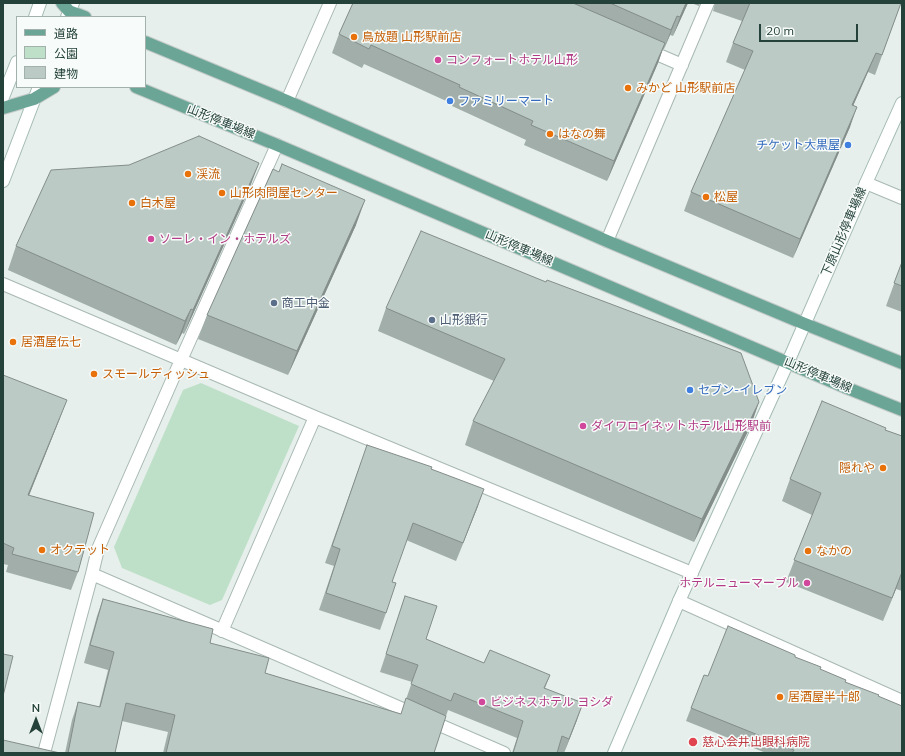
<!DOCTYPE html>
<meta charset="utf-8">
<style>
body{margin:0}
#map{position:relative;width:905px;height:756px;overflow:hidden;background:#e6efeb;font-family:Mulish,"Noto Sans JP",sans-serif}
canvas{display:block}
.frame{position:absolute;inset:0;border:4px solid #24423a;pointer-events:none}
.legend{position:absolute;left:16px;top:16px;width:130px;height:72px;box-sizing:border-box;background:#f7fbf9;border:1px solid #a3b1ad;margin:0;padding:5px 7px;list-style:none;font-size:12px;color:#24423a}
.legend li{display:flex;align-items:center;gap:8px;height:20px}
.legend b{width:20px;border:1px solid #a3b1ad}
.north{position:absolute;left:16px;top:700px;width:40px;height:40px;-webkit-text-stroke:3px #f7fbf9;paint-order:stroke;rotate:0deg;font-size:11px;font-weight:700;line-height:16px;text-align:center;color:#24423a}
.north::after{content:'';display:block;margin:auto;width:14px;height:18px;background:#24423a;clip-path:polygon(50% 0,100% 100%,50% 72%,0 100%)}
.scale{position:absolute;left:759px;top:24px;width:99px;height:18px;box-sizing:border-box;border:2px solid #24423a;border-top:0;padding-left:5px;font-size:12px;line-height:14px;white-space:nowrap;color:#24423a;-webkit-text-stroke:3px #f7fbf9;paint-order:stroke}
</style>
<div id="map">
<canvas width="905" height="756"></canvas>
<div class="frame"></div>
<ul class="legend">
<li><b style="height:5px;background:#6aa596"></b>道路</li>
<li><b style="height:11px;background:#bfe0c8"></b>公園</li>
<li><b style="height:11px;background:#bbcac4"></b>建物</li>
</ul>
<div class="north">N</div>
<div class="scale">20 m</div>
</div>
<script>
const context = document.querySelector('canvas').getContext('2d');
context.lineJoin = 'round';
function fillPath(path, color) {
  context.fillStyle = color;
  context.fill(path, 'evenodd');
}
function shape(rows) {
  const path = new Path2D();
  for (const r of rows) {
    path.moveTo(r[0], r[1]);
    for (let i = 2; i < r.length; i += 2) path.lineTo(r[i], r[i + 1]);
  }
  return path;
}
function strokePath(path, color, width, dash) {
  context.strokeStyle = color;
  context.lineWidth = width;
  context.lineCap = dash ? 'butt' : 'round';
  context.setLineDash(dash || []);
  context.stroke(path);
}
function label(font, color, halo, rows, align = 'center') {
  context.font = font + ' Mulish,"Noto Sans JP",sans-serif';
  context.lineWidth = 3;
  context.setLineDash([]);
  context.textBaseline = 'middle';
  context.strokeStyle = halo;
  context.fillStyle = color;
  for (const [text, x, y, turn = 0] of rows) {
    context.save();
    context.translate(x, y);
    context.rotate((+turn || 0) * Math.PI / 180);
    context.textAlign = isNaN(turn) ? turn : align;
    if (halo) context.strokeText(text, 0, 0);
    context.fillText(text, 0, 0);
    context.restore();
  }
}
const green = shape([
 [201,383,299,426,222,600,210,605,122,568,114,547,183,390]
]);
const lane = shape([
 [645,49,682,65],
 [287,101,330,3],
 [866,183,902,198],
 [607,241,708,3],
 [3,284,315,417,692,573],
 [92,574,98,549,181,360,277,145],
 [679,601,902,701],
 [222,631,315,417],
 [44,753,92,574,504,753]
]);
const secondary = shape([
 [35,17,40,3],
 [67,17,73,3],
 [3,97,17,62],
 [3,181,39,87],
 [614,753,679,601,788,362,866,183,902,103]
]);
const primary = shape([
 [62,3,69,11,85,17],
 [145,42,287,101,607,241,805,324,902,363],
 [136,87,277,145,847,388,902,410],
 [3,108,34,99,54,87]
]);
const wall = shape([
 [353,3,688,3,673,36,670,35,664,49,663,49,658,63,607,181,524,145,526,140,452,106,453,104,364,64,362,68,332,53,339,34],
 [691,3,700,3,699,6],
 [715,3,901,3,875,75,868,72,853,106,850,127,793,258,684,211,691,192,745,70,726,62,733,43,742,21,713,11],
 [279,172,356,225,288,375,198,339,207,315],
 [250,187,184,334,182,333,176,345,8,270,16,246],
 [902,262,902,312,886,306],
 [386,308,759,402,751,425,694,542,465,445,473,421,494,381,378,331],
 [3,375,60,418,29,495,78,572,71,590,6,572,8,565,3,564],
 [885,430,902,436,902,591,896,589,883,621,786,582,812,515,782,501,790,479],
 [361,462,431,469,478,506,456,561,406,540,392,582,386,613,380,630,319,610,334,566,325,563],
 [405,596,426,639,484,663,550,675,545,688,577,720,564,753,512,753,517,738,448,710,434,753,163,753,168,732,122,721,115,753,65,753,72,720,78,702,99,707,108,670,84,663,97,616,103,599,210,643,265,673,401,714,412,682,380,672],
 [795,657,845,682,878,696,902,753,766,753,686,721,691,708,708,676]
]);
const shadedWall = shape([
 [686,3,688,3,673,36,680,17],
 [677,16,670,35,664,49,671,30],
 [665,43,658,63,607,181,614,161],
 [876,53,868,72,845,124,852,105],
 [857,107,850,127,793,258,800,239],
 [259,163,250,187,184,334,193,310],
 [365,200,356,225,288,375,297,351],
 [191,309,182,333,176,345,185,321],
 [67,400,60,418,22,513,28,495],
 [759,402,751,425,694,542,702,519],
 [484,489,478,506,456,561],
 [902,572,896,589,883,621,892,598],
 [583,703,577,720,564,753,569,739]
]);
const building = shape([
 [353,3,573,3,665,43,614,161,531,125,533,121,459,87,460,85,371,45,369,49,339,34,353,3],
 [610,3,686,3,680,17,677,16,671,30,610,3],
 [750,3,901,3,882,55,876,53,852,105,857,107,800,239,691,192,753,51,733,43,750,3],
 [199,136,259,163,193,310,191,309,185,321,16,246,51,170,129,165,199,136],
 [282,164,365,200,297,351,207,315,273,169,279,172,282,164],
 [421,231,546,282,547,280,741,353,759,402,702,519,473,421,505,359,386,308,421,231],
 [902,262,902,286,894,283,902,262],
 [3,375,67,400,28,495,94,513,78,572,12,554,14,548,3,543,3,375],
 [822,401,886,428,885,430,902,436,902,572,892,598,794,560,821,493,790,479,822,401],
 [367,445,432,467,431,469,484,489,463,543,413,523,392,582,396,583,386,613,326,593,340,549,332,546,367,445],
 [405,596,437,606,426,639,484,663,490,650,550,675,544,688,583,703,569,739,562,736,557,753,513,753,523,721,454,693,451,701,411,684,418,665,386,654,405,596],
 [103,599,213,629,210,643,269,658,265,673,401,714,406,698,446,716,434,753,166,753,175,715,126,703,115,753,68,753,78,702,100,707,114,652,90,645,103,599],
 [728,626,795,655,795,657,821,667,820,669,846,680,845,682,879,695,878,696,902,706,902,753,792,753,794,750,773,742,773,741,691,708,704,675,708,676,728,626],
 [3,654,13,656,3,696,3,654],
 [3,740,60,753,3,753,3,740]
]);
const markers = [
 [354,37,4,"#e8710a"],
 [438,60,4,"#d1479c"],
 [628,88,4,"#e8710a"],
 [450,101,4,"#3f7fe0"],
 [550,134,4,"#e8710a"],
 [848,145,4,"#3f7fe0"],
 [188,174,4,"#e8710a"],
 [222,193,4,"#e8710a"],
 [706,197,4,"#e8710a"],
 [132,203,4,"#e8710a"],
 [151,239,4,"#d1479c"],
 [274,303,4,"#5c6f8a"],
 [432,320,4,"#5c6f8a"],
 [13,342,4,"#e8710a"],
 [94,374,4,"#e8710a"],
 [690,390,4,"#3f7fe0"],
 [583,426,4,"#d1479c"],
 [883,468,4,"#e8710a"],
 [42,550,4,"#e8710a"],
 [808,551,4,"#e8710a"],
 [807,583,4,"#d1479c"],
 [780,697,4,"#e8710a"],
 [482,702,4,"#d1479c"],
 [693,742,5,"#e0444e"]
];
const foodNames = [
 ["鳥放題 山形駅前店",362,37],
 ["みかど 山形駅前店",636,88],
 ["はなの舞",558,134],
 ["渓流",196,174],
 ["山形肉問屋センター",230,193],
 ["松屋",714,197],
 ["白木屋",140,203],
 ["居酒屋伝七",21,342],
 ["スモールディッシュ",102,374],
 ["隠れや",875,468,"right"],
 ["オクテット",50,550],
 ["なかの",816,551],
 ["居酒屋半十郎",788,697]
];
const hotelNames = [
 ["コンフォートホテル山形",446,60],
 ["ソーレ・イン・ホテルズ",159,239],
 ["ダイワロイネットホテル山形駅前",591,426],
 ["ホテルニューマーブル",799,583,"right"],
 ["ビジネスホテル ヨシダ",490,702]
];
const shopNames = [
 ["ファミリーマート",458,101],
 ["チケット大黒屋",840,145,"right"],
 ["セブン-イレブン",698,390]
];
const streetNames = [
 ["山形停車場線",221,122,22],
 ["下原山形停車場線",844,232,-67],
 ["山形停車場線",519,248,23],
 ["山形停車場線",818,375,23]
];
const serviceNames = [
 ["商工中金",282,303],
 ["山形銀行",440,320]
];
const healthNames = [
 ["慈心会井出眼科病院",702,742]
];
fillPath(green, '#bfe0c8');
strokePath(lane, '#a8b8b2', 14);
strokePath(secondary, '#a4bbb3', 14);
strokePath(primary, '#c2cac8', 14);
strokePath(lane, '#fff', 12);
strokePath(secondary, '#fff', 12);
strokePath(primary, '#6aa596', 12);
fillPath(wall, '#a1aea9');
fillPath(shadedWall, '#838d89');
fillPath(building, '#bbcac4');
strokePath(building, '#838d89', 1);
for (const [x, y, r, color] of markers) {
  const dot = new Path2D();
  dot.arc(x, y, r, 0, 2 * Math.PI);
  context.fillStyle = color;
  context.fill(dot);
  strokePath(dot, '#f7fbf9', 1.5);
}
label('12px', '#c56008', '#f7fbf9', foodNames, 'left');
label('12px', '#b23c85', '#f7fbf9', hotelNames, 'left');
label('12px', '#366cbe', '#f7fbf9', shopNames, 'left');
label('12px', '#24423a', '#f7fbf9', streetNames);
label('12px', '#4e5e75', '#f7fbf9', serviceNames, 'left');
label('12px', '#be3a42', '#f7fbf9', healthNames, 'left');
</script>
